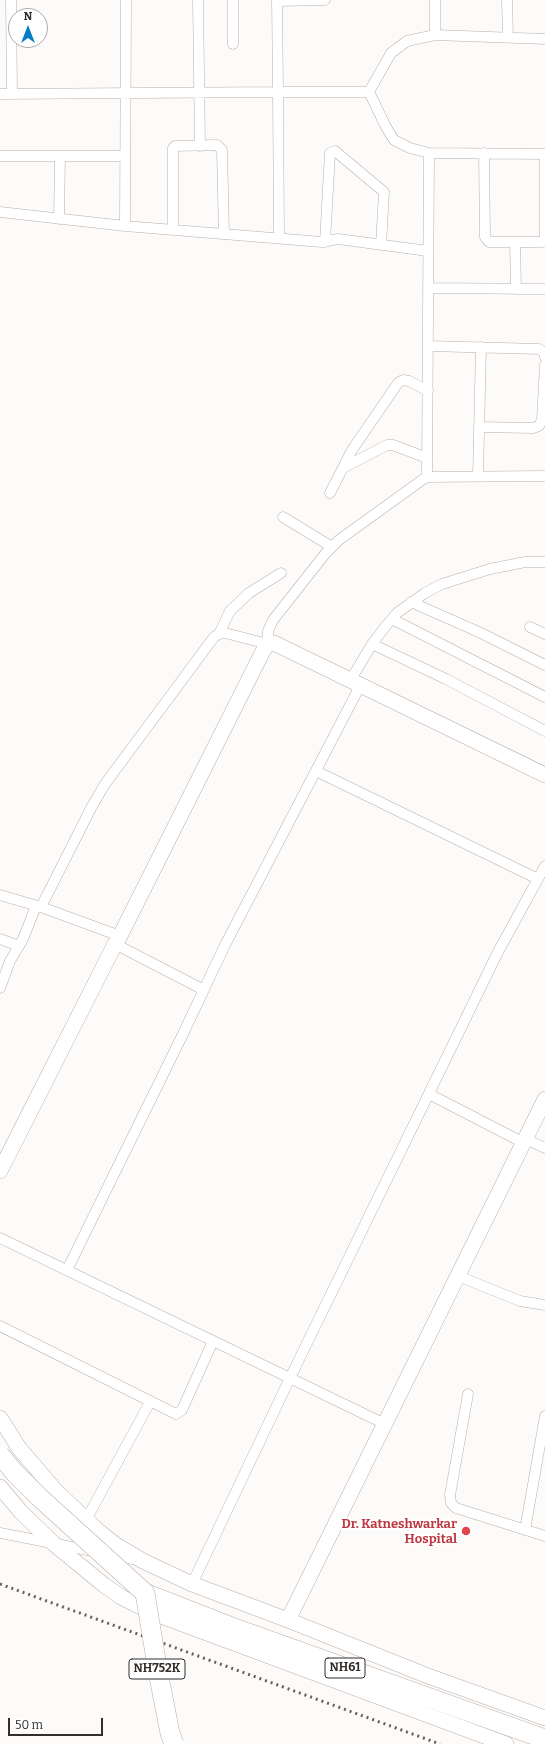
<!DOCTYPE html>
<style>
body{margin:0}
#map{position:relative;width:545px;height:1744px;overflow:hidden;background:#fdfbf9;font-family:Bitter,serif}
canvas{display:block}
.north{position:absolute;left:8px;top:8px;width:40px;height:40px;box-sizing:border-box;background:#fff;border:1px solid #adabab;border-radius:50%;rotate:0deg;font-size:11px;font-weight:700;line-height:16px;text-align:center;color:#332e2c}
.north::after{content:'';display:block;margin:auto;width:14px;height:18px;background:#057cc5;clip-path:polygon(50% 0,100% 100%,50% 72%,0 100%)}
.scale{position:absolute;left:8px;top:1718px;width:95px;height:18px;box-sizing:border-box;border:2px solid #332e2c;border-top:0;padding-left:5px;font-size:12px;line-height:14px;white-space:nowrap;color:#332e2c;-webkit-text-stroke:3px #fff;paint-order:stroke}
</style>
<div id="map">
<canvas width="545" height="1744"></canvas>
<div class="north">N</div>
<div class="scale">50 m</div>
</div>
<script>
const context = document.querySelector('canvas').getContext('2d');
context.lineJoin = 'round';
function shape(rows) {
  const path = new Path2D();
  for (const r of rows) {
    path.moveTo(r[0], r[1]);
    for (let i = 2; i < r.length; i += 2) path.lineTo(r[i], r[i + 1]);
  }
  return path;
}
function strokePath(path, color, width, dash) {
  context.strokeStyle = color;
  context.lineWidth = width;
  context.lineCap = dash ? 'butt' : 'round';
  context.setLineDash(dash || []);
  context.stroke(path);
}
function label(font, color, halo, rows, align = 'center') {
  context.font = font + ' Bitter,serif';
  context.lineWidth = 4;
  context.setLineDash([]);
  context.textBaseline = 'middle';
  context.strokeStyle = halo;
  context.fillStyle = color;
  for (const [text, x, y, turn = 0] of rows) {
    context.save();
    context.translate(x, y);
    context.rotate((+turn || 0) * Math.PI / 180);
    context.textAlign = isNaN(turn) ? turn : align;
    if (halo) context.strokeText(text, 0, 0);
    context.fillText(text, 0, 0);
    context.restore();
  }
}
const street = shape([
 [11,0,12,94],
 [198,0,200,146],
 [233,0,233,44],
 [435,0,435,35],
 [507,0,508,37],
 [277,1,325,0],
 [369,92,386,127,394,140,410,148,429,153,545,154],
 [0,94,278,92,277,0],
 [484,153,485,237,489,242,515,242],
 [0,156,125,156],
 [0,212,125,226,322,242,338,239,428,251],
 [59,219,60,156],
 [125,226,126,0],
 [173,230,173,148,175,146,217,145,222,150,224,234],
 [279,238,278,92,369,92,391,53,407,41,435,35,545,39],
 [325,242,330,153,335,151,384,192,381,245],
 [429,288,545,289],
 [516,289,515,242,542,242,545,240,545,157],
 [428,346,539,349,545,353,545,357],
 [479,427,533,428,539,426,542,420,545,365],
 [343,468,387,445,393,445,427,458],
 [427,477,429,153],
 [478,477,481,347],
 [330,493,352,450,398,383,403,380,409,381,428,391],
 [283,517,332,547],
 [411,602,481,633,545,665],
 [392,619,545,697],
 [530,627,545,634],
 [219,634,230,611,249,593,281,573],
 [372,644,446,679,545,731],
 [350,681,372,644,385,627,397,613,425,593,442,584,490,569,525,562,545,562],
 [316,771,538,879],
 [0,895,41,907,120,936],
 [41,907,91,808,105,784,214,637,219,634,225,633,268,644,268,631,273,620,325,554,339,540,422,480,427,477,545,476],
 [0,939,19,946],
 [115,944,204,990],
 [0,988,10,961,23,939,36,906],
 [429,1094,524,1143],
 [526,1139,545,1148],
 [0,1238,385,1424],
 [67,1270,181,1038,225,945,360,686],
 [458,1276,520,1301,545,1305],
 [0,1326,176,1414,182,1410,213,1341],
 [468,1394,450,1495,451,1503,456,1508,545,1536],
 [86,1520,150,1402],
 [525,1530,545,1416],
 [0,1533,133,1559],
 [192,1584,290,1378,498,952,545,866]
]);
const secondary = shape([
 [0,1171,115,944,120,936,264,649,268,644,274,643,545,775],
 [0,1418,19,1448,55,1490,96,1529,116,1545,143,1561,192,1584,288,1620,428,1676,545,1718],
 [0,1487,21,1512,54,1544,104,1585,121,1597,153,1613,506,1744],
 [288,1620,545,1099]
]);
const highway = shape([
 [145,1593,237,1629,545,1739]
]);
const rail = shape([
 [0,1584,440,1744]
]);
const highwayBridge = shape([
 [0,1455,15,1473,39,1497,145,1593,158,1672,170,1733,174,1744]
]);
const markers = [
 [466,1531,5,"#e0444e"]
];
const shields = [
 [345,1668,40],
 [157,1669,56]
];
const shieldNames = [
 ["NH61",345,1668],
 ["NH752K",157,1669]
];
const healthNames = [
 ["Dr. Katneshwarkar",457,1524],
 ["Hospital",457,1539]
];
strokePath(street, '#baaea8', 11);
strokePath(secondary, '#baaea8', 16);
strokePath(highway, '#baaea8', 20);
strokePath(street, '#fff', 10);
strokePath(secondary, '#fff', 15);
strokePath(highway, '#fff', 19);
strokePath(rail, '#65615f', 3, [2, 4]);
strokePath(highwayBridge, '#baaea8', 20, []);
strokePath(highwayBridge, '#fff', 19);
for (const [x, y, r, color] of markers) {
  const dot = new Path2D();
  dot.arc(x, y, r, 0, 2 * Math.PI);
  context.fillStyle = color;
  context.fill(dot);
  strokePath(dot, '#fff', 1.5);
}
for (const [x, y, w] of shields) {
  const box = new Path2D();
  box.roundRect(x - w / 2, y - 10, w, 20, 3);
  context.fillStyle = '#fff';
  context.fill(box);
  strokePath(box, '#332e2c', 1);
}
label('bold 12px', '#332e2c', null, shieldNames);
label('bold 13px', '#be3a42', '#fff', healthNames, 'right');
</script>
